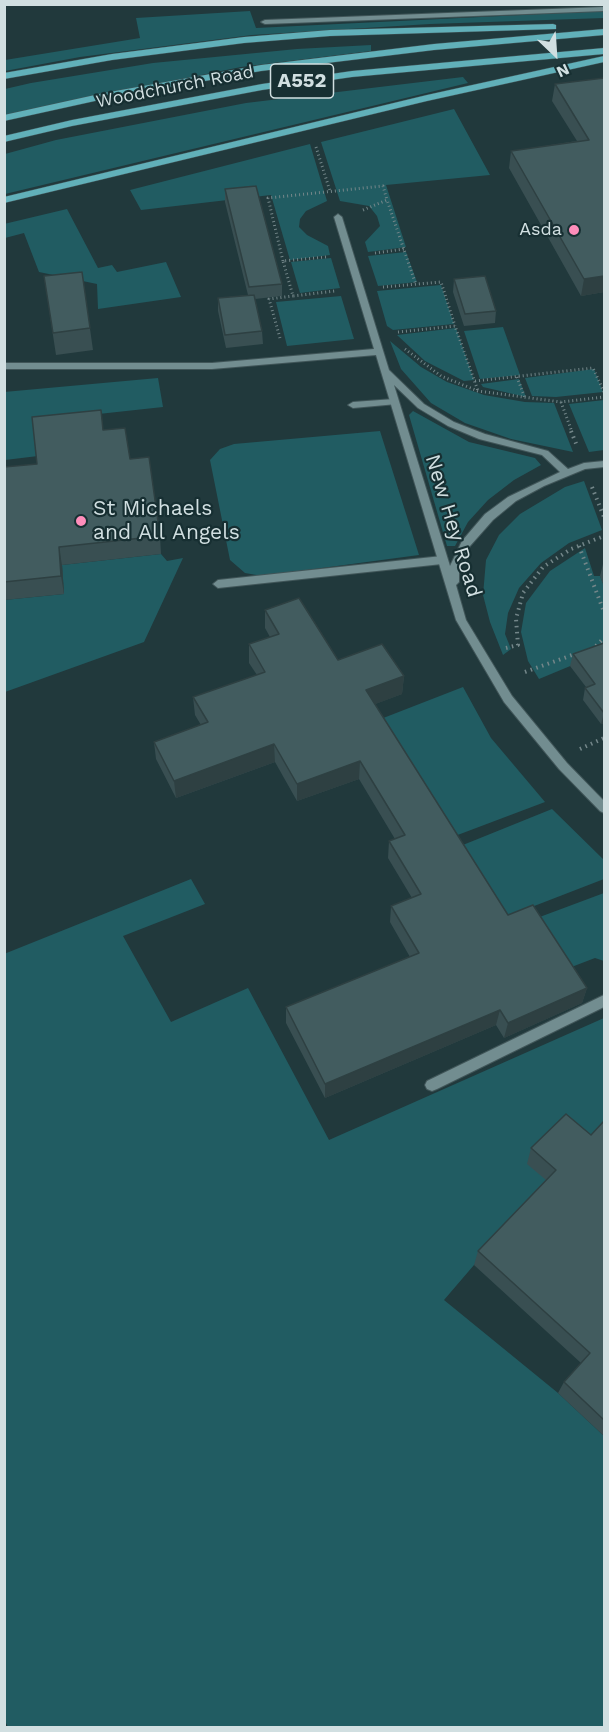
<!DOCTYPE html>
<style>
body{margin:0}
#map{position:relative;width:609px;height:1732px;overflow:hidden;background:#21393c;font-family:"Work Sans",sans-serif}
canvas{display:block}
.frame{position:absolute;inset:0;border:6px solid #d1dfe1;pointer-events:none}
.north{position:absolute;left:525px;top:24px;width:60px;height:60px;-webkit-text-stroke:4px #172f32;paint-order:stroke;rotate:155deg;font-size:16px;font-weight:700;line-height:24px;text-align:center;color:#d1dfe1}
.north::after{content:'';display:block;margin:auto;width:21px;height:27px;background:#d1dfe1;clip-path:polygon(50% 0,100% 100%,50% 72%,0 100%)}
</style>
<div id="map">
<canvas width="609" height="1732"></canvas>
<div class="frame"></div>
<div class="north">N</div>
</div>
<script>
const context = document.querySelector('canvas').getContext('2d');
context.lineJoin = 'round';
function fillPath(path, color) {
  context.fillStyle = color;
  context.fill(path, 'evenodd');
}
function shape(rows) {
  const path = new Path2D();
  for (const r of rows) {
    path.moveTo(r[0], r[1]);
    for (let i = 2; i < r.length; i += 2) path.lineTo(r[i], r[i + 1]);
  }
  return path;
}
function strokePath(path, color, width, dash) {
  context.strokeStyle = color;
  context.lineWidth = width;
  context.lineCap = dash ? 'butt' : 'round';
  context.setLineDash(dash || []);
  context.stroke(path);
}
function label(font, color, halo, rows, align = 'center') {
  context.font = font + ' "Work Sans",sans-serif';
  context.lineWidth = 4.5;
  context.setLineDash([]);
  context.textBaseline = 'middle';
  context.strokeStyle = halo;
  context.fillStyle = color;
  for (const [text, x, y, turn = 0] of rows) {
    context.save();
    context.translate(x, y);
    context.rotate((+turn || 0) * Math.PI / 180);
    context.textAlign = isNaN(turn) ? turn : align;
    if (halo) context.strokeText(text, 0, 0);
    context.fillText(text, 0, 0);
    context.restore();
  }
}
const green = shape([
 [250,11,256,28,604,11,604,18,430,24,252,35,80,57,5,71,5,60,140,38,136,18],
 [371,45,371,51,241,67,5,115,5,89,31,83,153,63,297,49],
 [463,77,468,83,5,194,5,154,56,140,246,103],
 [454,109,490,175,386,185,406,247,368,252,365,242,380,226,377,216,369,206,340,201,321,142],
 [310,144,327,201,306,211,300,219,299,227,307,235,328,246,330,255,290,260,271,195,141,210,130,190],
 [67,209,98,268,112,265,117,272,166,262,181,297,98,309,97,284,39,272,24,233,5,238,4,224],
 [406,252,417,282,378,286,368,256],
 [331,258,340,288,300,293,291,262],
 [441,285,454,324,393,330,387,326,377,291],
 [341,296,354,339,287,346,276,302],
 [503,327,520,375,480,379,464,331],
 [456,328,474,380,464,381,425,361,397,335],
 [390,341,421,367,447,382,484,395,525,402,554,403,573,452,511,439,465,423,431,403,401,369],
 [594,369,603,392,556,397,532,396,525,378],
 [158,378,163,407,34,421,38,456,5,460,4,392],
 [519,379,526,397,483,387,481,384],
 [604,400,604,450,589,452,569,404],
 [413,411,469,442,535,458,541,465,514,480,488,500,468,522,455,546,447,546,409,415],
 [380,431,419,555,262,576,245,573,230,560,210,460,220,449,234,444],
 [584,481,602,530,569,543,541,563,519,588,508,613,505,634,511,649,503,655,490,622,483,595,486,560,499,535,520,514,565,487],
 [585,548,594,576,600,576,604,586,604,652,539,679,528,661,521,632,526,603,550,571],
 [161,554,167,561,183,558,144,642,5,692,4,600,64,594,62,565],
 [463,687,491,738,545,802,447,839,373,722],
 [552,809,604,860,604,879,498,920,453,849],
 [191,879,205,904,123,936,171,1022,248,988,329,1140,604,1018,604,1130,474,1265,444,1300,558,1393,604,1436,604,1727,8,1727,4,1719,4,954],
 [604,893,604,961,595,958,561,971,529,921]
]);
const pathFar1 = shape([
 [316,147,330,191],
 [363,210,387,200,416,285],
 [375,253,404,249],
 [326,257,283,261,293,296,335,291],
 [283,261,268,198,383,186,387,200],
 [383,287,441,282,455,326],
 [398,332,455,326,478,391],
 [280,338,269,299,293,296],
 [405,349,441,376,478,391,561,402,604,397],
 [517,377,525,398],
 [475,381,593,368,604,392],
 [561,402,572,432]
]);
const path = shape([
 [571,431,577,446],
 [592,487,604,517],
 [579,546,604,612],
 [596,646,604,638],
 [506,648,518,645,516,619,523,593,543,567,571,549,604,536],
 [525,672,575,654],
 [580,749,604,738]
]);
const lane = shape([
 [604,7,604,11,265,24,261,22,265,20,604,7],
 [394,399,399,402,397,404,353,408,348,405,353,402,394,399],
 [442,556,447,560,442,564,218,588,213,584,218,580,442,556],
 [604,995,604,1007,437,1089,432,1091,427,1089,425,1085,427,1081,604,995]
]);
const street = shape([
 [338,214,342,217,389,370,424,404,454,422,485,434,548,451,568,469,584,463,604,461,604,467,585,469,544,486,516,501,493,520,470,546,459,567,459,582,456,585,466,620,512,696,567,763,604,801,604,813,600,811,559,769,504,702,456,620,376,355,212,369,4,369,4,363,212,363,374,349,334,217,338,214],
 [394,385,418,408,448,426,479,439,542,455,560,472,508,497,485,514,462,541,450,566,394,385]
]);
const primary = shape([
 [553,24,556,25,556,29,330,36,244,43,112,60,4,79,4,73,112,54,244,37,330,30,553,24],
 [604,29,604,35,434,50,261,71,104,99,4,121,4,115,104,93,261,65,434,44,604,29],
 [604,48,604,54,352,77,262,90,72,126,4,142,4,136,72,120,262,84,352,71,604,48],
 [604,56,604,62,427,101,4,203,4,197,427,95,604,56]
]);
const wall = shape([
 [604,78,604,292,581,296,509,168,511,151,577,141,552,101,555,84],
 [225,189,282,284,282,296,255,299,262,331,263,344,226,348,218,311,218,298,248,295,225,202],
 [82,272,93,350,56,355,44,276],
 [454,279,496,311,495,323,464,326,453,292],
 [103,430,160,536,161,554,62,565,64,594,4,600,4,467,37,464],
 [603,564,604,564,604,587,600,576],
 [265,610,338,660,404,676,402,694,375,704,508,915,587,988,582,1003,504,1038,496,1025,325,1098,286,1023,286,1007,410,957,390,922,391,906,412,898,388,858,389,841,395,839,359,779,297,801,275,762,176,798,156,759,154,742,201,725,195,715,193,697,257,675,249,663,249,644,270,637,265,628],
 [604,643,604,723,601,724,583,700,585,688,586,687,570,666,573,654],
 [604,1121,604,1434,603,1435,558,1393,564,1382,581,1363,474,1265,478,1251,546,1180,527,1164,531,1148,591,1135]
]);
const shadedWall = shape([
 [604,276,604,292,581,296,584,279],
 [59,547,62,565,64,594,61,576],
 [404,676,402,694,365,708,366,690],
 [604,712,604,723,601,724,604,713],
 [274,744,275,762,176,798,174,781],
 [360,761,359,779,297,801,297,784],
 [587,988,582,1003,504,1038,508,1023],
 [500,1010,496,1025,325,1098,325,1084]
]);
const building = shape([
 [604,78,604,276,584,279,511,151,589,140,555,84,604,78],
 [256,186,282,284,249,287,225,189,256,186],
 [82,272,90,328,53,333,44,276,82,272],
 [485,276,496,311,465,314,454,279,485,276],
 [254,295,262,331,225,335,218,298,254,295],
 [101,410,103,430,125,428,130,459,149,457,160,536,59,547,61,576,4,582,4,467,37,464,32,417,101,410],
 [299,598,338,660,382,644,404,676,366,690,508,915,533,905,587,988,508,1023,500,1010,325,1084,286,1007,419,953,391,906,421,894,389,841,405,835,360,761,297,784,274,744,174,781,154,742,208,722,193,697,265,672,249,644,279,634,265,610,299,598],
 [604,643,604,713,585,688,595,684,573,654,604,643],
 [566,1114,591,1135,604,1121,604,1420,564,1382,590,1353,478,1251,556,1170,531,1148,566,1114]
]);
const markers = [
 [574,230,6,"#ff8ebb"],
 [81,521,6,"#ff8ebb"]
];
const farStreetnames = [
 ["Woodchurch Road",175,87,-11]
];
const farPoinames = [
 ["Asda",562,230]
];
const shields = [
 [302,81,63]
];
const shieldNames = [
 ["A552",302,81]
];
const poiNames = [
 ["St Michaels",93,509],
 ["and All Angels",93,533]
];
const streetNames = [
 ["New Hey Road",453,526,73]
];
fillPath(green, '#215c62');
strokePath(lane, '#405558', 2);
strokePath(street, '#405558', 2);
strokePath(primary, '#405558', 1);
strokePath(pathFar1, '#738689', 3, [1, 3]);
strokePath(path, '#738689', 4, [1.5, 4.5]);
fillPath(lane, '#728d90');
fillPath(street, '#728d90');
fillPath(primary, '#61b0b9');
fillPath(wall, '#394f52');
fillPath(shadedWall, '#2e4042');
fillPath(building, '#425c5f');
strokePath(building, '#2e4042', 1.5);
for (const [x, y, r, color] of markers) {
  const dot = new Path2D();
  dot.arc(x, y, r, 0, 2 * Math.PI);
  context.fillStyle = color;
  context.fill(dot);
  strokePath(dot, '#172f32', 2);
}
label('18px', '#d1dfe1', '#172f32', farStreetnames);
label('18px', '#d1dfe1', '#172f32', farPoinames, 'right');
for (const [x, y, w] of shields) {
  const box = new Path2D();
  box.roundRect(x - w / 2, y - 17, w, 34, 4.5);
  context.fillStyle = '#172f32';
  context.fill(box);
  strokePath(box, '#d1dfe1', 1.5);
}
label('bold 20px', '#d1dfe1', null, shieldNames);
label('21px', '#d1dfe1', '#172f32', poiNames, 'left');
label('21px', '#d1dfe1', '#172f32', streetNames);
</script>
